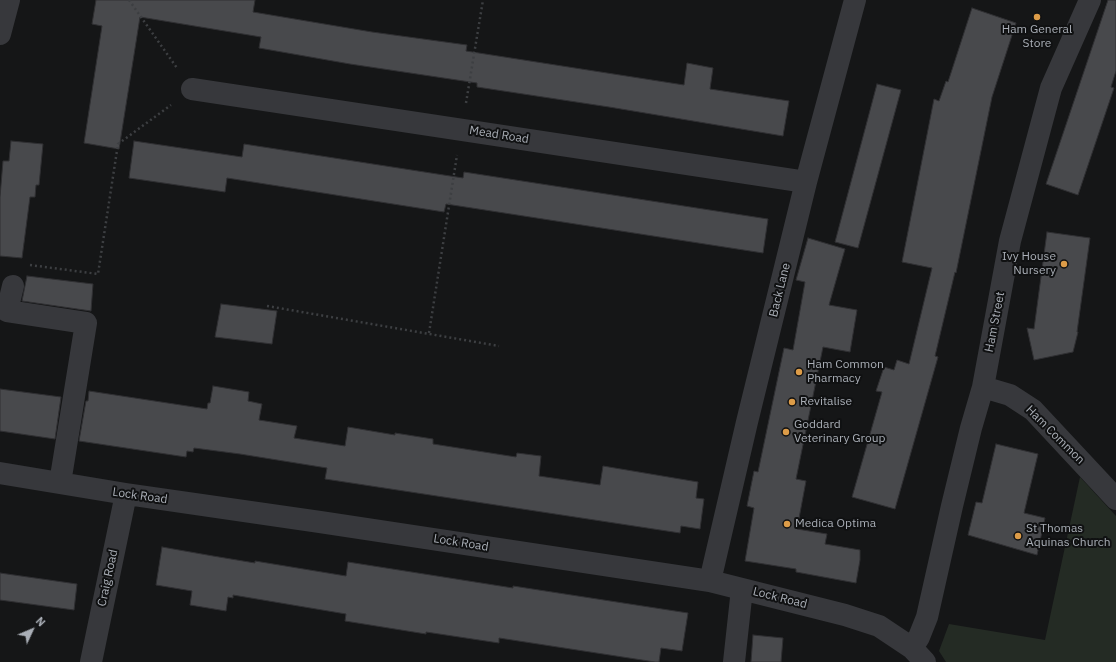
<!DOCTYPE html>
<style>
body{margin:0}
#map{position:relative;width:1116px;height:662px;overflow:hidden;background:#151617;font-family:"IBM Plex Sans",sans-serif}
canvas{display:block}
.north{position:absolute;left:12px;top:610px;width:40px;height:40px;-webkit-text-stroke:3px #101112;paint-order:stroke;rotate:46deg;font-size:11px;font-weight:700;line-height:16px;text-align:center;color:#a9aeb6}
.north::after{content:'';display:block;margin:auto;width:14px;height:18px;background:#a9aeb6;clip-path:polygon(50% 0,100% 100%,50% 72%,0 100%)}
</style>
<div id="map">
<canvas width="1116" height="662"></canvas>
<div class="north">N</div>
</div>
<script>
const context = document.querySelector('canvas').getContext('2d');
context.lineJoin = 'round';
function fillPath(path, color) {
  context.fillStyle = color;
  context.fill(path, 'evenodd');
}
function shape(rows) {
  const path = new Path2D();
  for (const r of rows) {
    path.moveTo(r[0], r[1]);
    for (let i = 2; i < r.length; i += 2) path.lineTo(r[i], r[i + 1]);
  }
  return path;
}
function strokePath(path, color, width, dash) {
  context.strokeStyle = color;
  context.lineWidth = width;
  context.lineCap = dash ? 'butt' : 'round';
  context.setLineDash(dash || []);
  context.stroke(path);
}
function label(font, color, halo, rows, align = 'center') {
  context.font = font + ' "IBM Plex Sans",sans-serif';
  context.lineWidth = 4;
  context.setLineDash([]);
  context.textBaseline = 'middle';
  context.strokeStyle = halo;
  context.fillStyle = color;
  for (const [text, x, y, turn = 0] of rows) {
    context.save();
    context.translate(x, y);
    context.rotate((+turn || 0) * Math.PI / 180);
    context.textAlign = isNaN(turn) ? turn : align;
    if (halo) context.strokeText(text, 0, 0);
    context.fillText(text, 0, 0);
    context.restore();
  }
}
const green = shape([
 [1080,477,1116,516,1116,662,946,662,939,651,949,624,1045,640]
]);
const building = shape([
 [96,0,255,0,253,12,372,32,467,45,466,51,684,85,687,63,713,68,710,89,789,101,783,136,609,107,477,87,477,83,350,64,259,48,261,37,140,17,119,149,84,143,102,26,92,24,96,0],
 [1108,0,1116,0,1116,71,1111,87,1114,88,1078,195,1046,184,1108,0],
 [972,8,1016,23,992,97,956,273,955,272,935,356,938,357,895,509,852,497,882,392,876,391,884,367,894,370,897,360,909,364,932,268,902,262,934,99,939,101,946,81,948,82,972,8],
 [877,84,901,90,858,248,835,242,877,84],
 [11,141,43,144,39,185,36,185,35,197,30,197,22,258,0,256,0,197,3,161,9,161,11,141],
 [134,141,242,157,244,144,463,178,464,172,768,219,763,253,446,204,444,212,227,178,225,192,129,178,134,141],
 [1047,232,1090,238,1077,332,1078,332,1073,352,1034,360,1027,328,1034,329,1047,232],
 [808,238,845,249,829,305,857,310,850,352,823,347,796,479,806,481,797,529,827,534,825,544,860,550,860,560,856,583,796,572,796,569,745,561,754,508,747,506,754,471,758,472,784,348,793,350,805,282,796,280,808,238],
 [27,276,93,284,91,311,22,301,27,276],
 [221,304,277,311,272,344,215,337,221,304],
 [213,386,249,392,248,401,262,404,259,420,297,426,294,438,345,446,348,427,395,435,395,433,433,439,433,444,516,457,517,453,541,456,539,476,600,485,603,466,698,482,696,498,704,499,700,529,681,526,680,533,325,479,327,468,240,454,194,448,193,452,187,451,186,457,79,441,86,401,88,401,89,391,207,409,208,403,210,403,213,386],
 [0,389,61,397,55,439,0,431,0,389],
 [996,444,1038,454,1024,513,1045,518,1037,555,968,535,976,502,982,503,996,444],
 [162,547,213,556,255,563,255,561,346,576,348,562,513,588,513,586,688,613,682,651,661,648,659,662,655,662,499,638,499,643,426,632,426,634,345,621,346,614,233,595,233,598,228,597,226,611,190,605,192,591,156,585,162,547],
 [0,573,77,584,74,610,0,600,0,573],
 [753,635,783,638,781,662,751,662,753,635]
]);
const path = shape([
 [129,0,177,68],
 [466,103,483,0],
 [30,265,98,274,118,144,171,105],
 [267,306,499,346],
 [429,333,457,155]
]);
const minor = shape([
 [0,34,9,0],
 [192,89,806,182],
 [13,286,7,311,86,323,60,483],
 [983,387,1010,395,1033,410,1116,499],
 [0,473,126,494,320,522,710,581,845,615,879,626,912,648,925,662],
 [710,581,747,422,806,182,855,0],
 [912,648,919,637,927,617,952,506,971,428,983,387,1010,241,1051,88,1090,0],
 [91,662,126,494],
 [734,662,742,589]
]);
const markers = [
 [1037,17,4,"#dd9c48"],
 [1064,264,4,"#dd9c48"],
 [799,372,4,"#dd9c48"],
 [792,402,4,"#dd9c48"],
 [786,432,4,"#dd9c48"],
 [787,524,4,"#dd9c48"],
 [1018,536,4,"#dd9c48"]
];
const poiNames = [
 ["Ham General",1037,30,"center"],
 ["Store",1037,44,"center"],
 ["Ivy House",1056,257,"right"],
 ["Nursery",1056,271,"right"],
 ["Ham Common",807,365],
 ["Pharmacy",807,379],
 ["Revitalise",800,402],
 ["Goddard",794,425],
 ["Veterinary Group",794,439],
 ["Medica Optima",795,524],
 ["St Thomas",1026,529],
 ["Aquinas Church",1026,543]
];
const streetNames = [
 ["Mead Road",499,135,9],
 ["Back Lane",780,290,-76],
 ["Ham Street",995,322,-79],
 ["Ham Common",1055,435,45],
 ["Lock Road",140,496,8],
 ["Lock Road",461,543,9],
 ["Craig Road",108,578,-78],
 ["Lock Road",780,598,14]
];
fillPath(green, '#242b24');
fillPath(building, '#48494c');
strokePath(building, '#303033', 1);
strokePath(path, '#3d3f42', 2.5, [2, 3]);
strokePath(minor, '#37383c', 22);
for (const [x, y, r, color] of markers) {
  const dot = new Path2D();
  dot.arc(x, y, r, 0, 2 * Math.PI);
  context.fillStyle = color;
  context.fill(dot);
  strokePath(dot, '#101112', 1.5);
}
label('12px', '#a9aeb6', '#101112', poiNames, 'left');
label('12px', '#a9aeb6', '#101112', streetNames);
</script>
